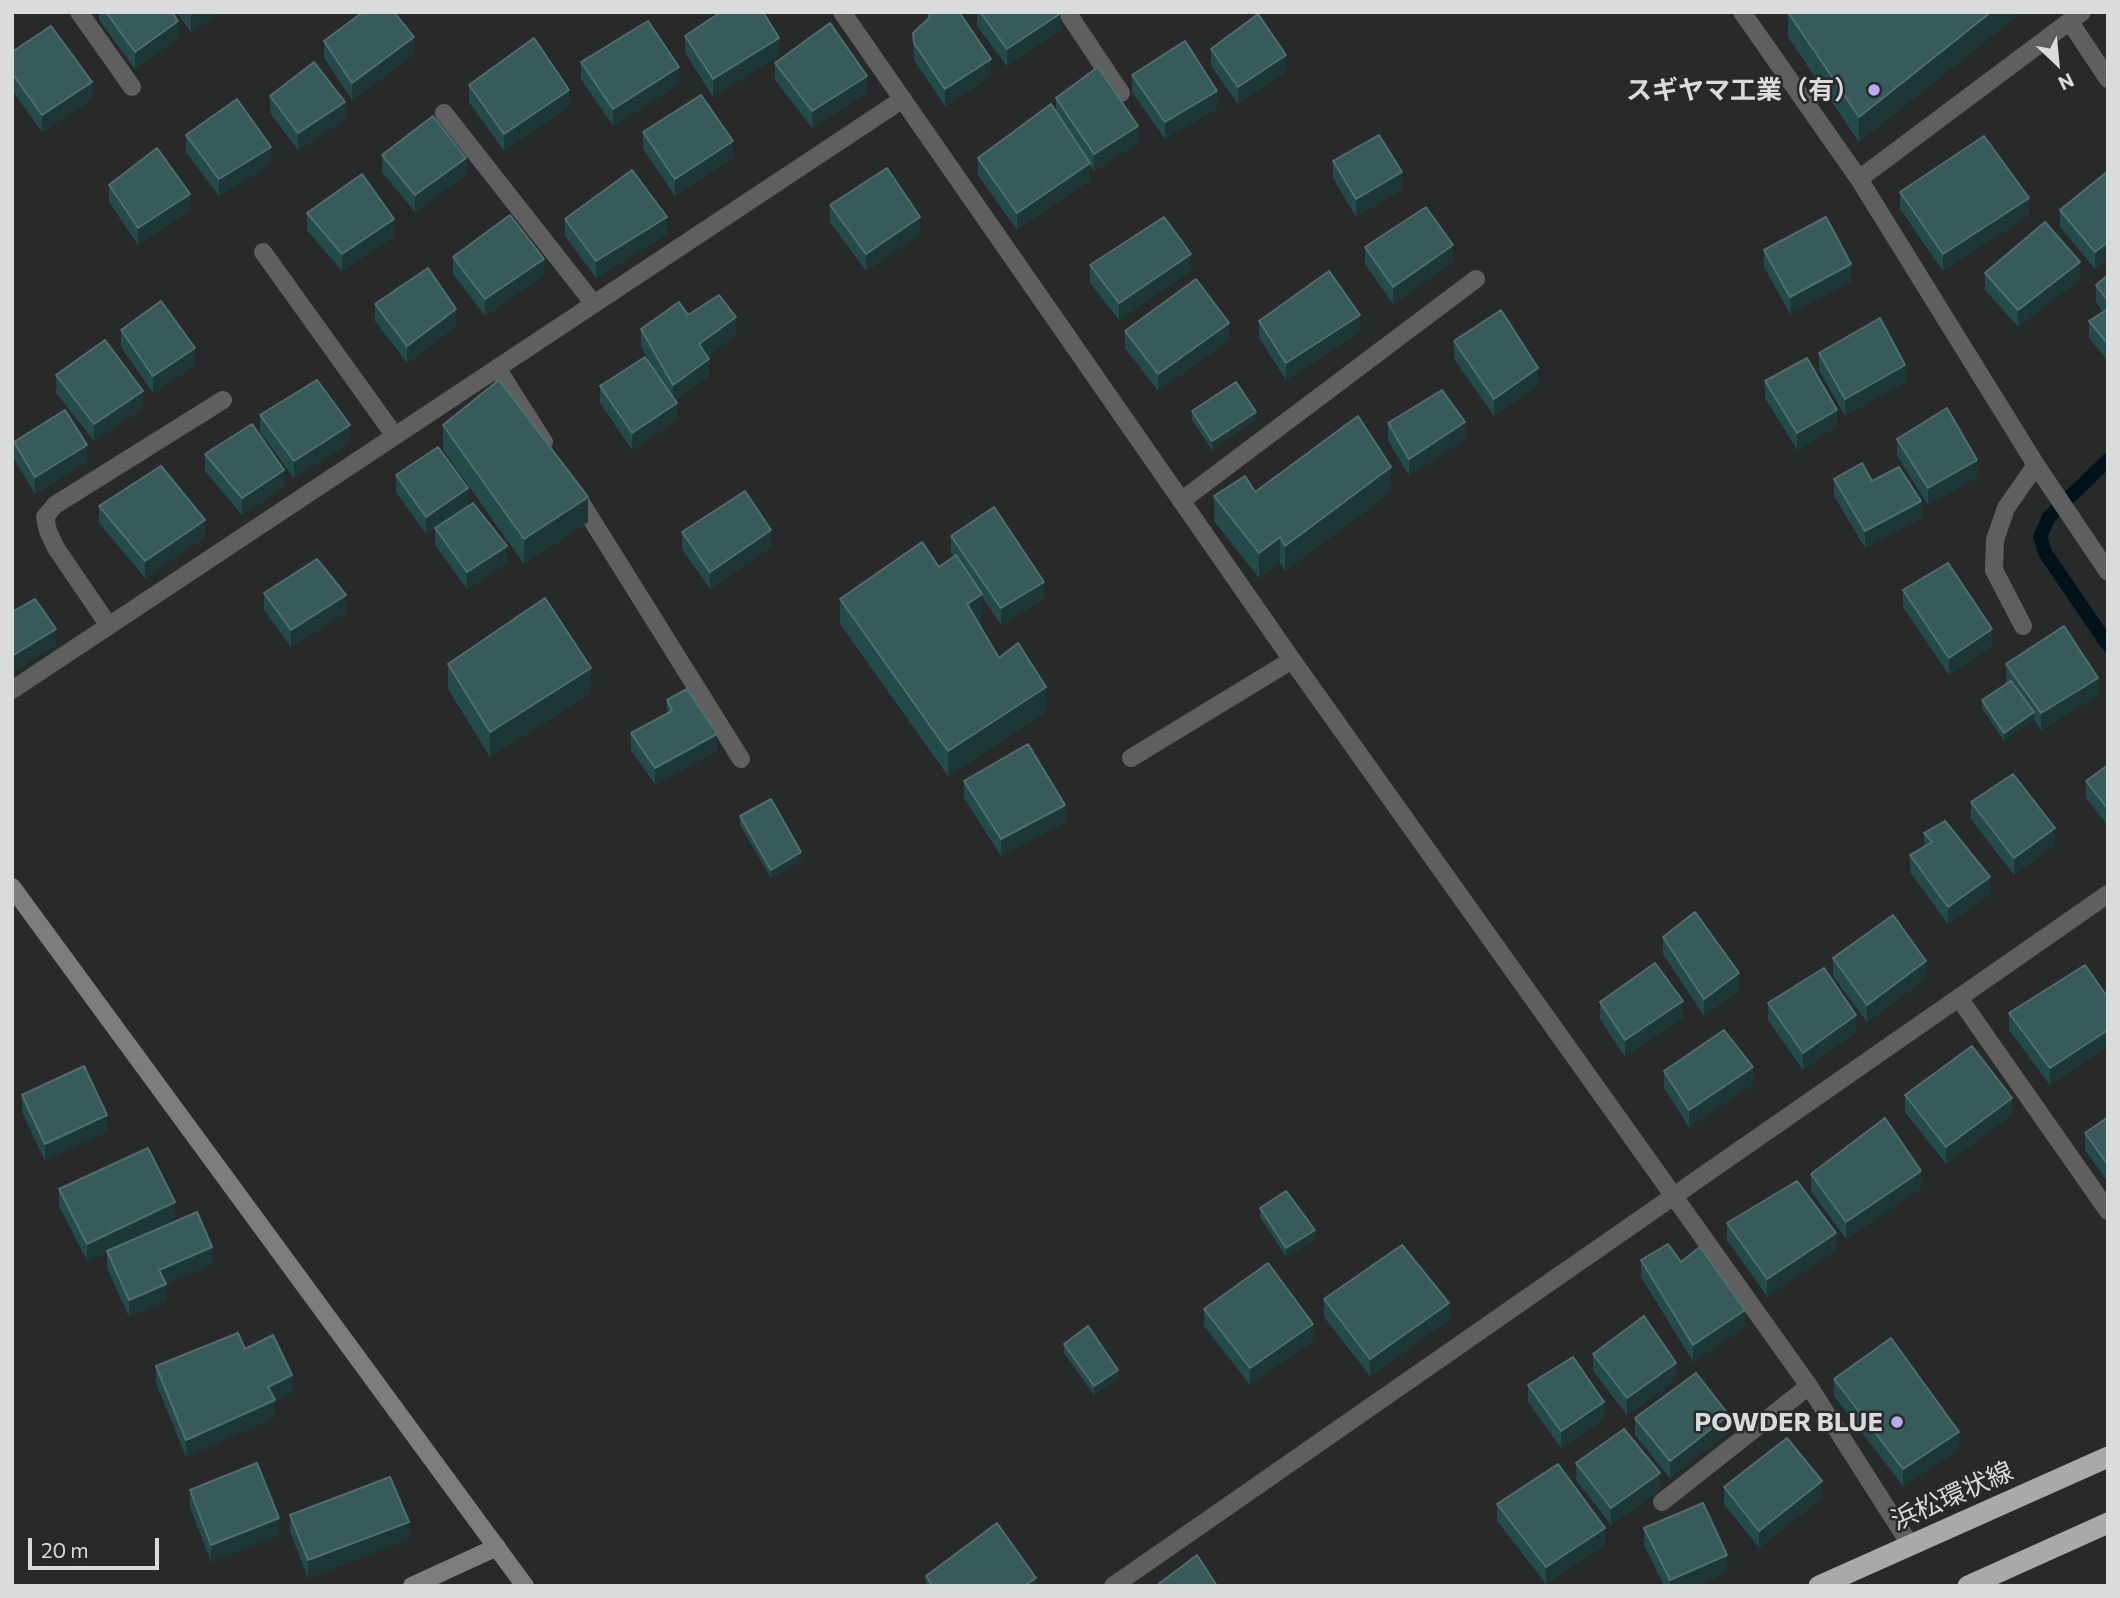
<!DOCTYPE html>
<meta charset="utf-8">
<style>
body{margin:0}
#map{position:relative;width:2120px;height:1598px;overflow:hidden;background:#272a28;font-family:Commissioner,sans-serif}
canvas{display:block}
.frame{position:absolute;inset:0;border:14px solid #dadcdb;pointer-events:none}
.north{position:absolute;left:2022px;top:28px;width:70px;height:70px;-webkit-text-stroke:5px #272a28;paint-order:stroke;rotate:154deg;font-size:19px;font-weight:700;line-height:28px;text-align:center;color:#dadcdb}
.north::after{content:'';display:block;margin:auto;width:24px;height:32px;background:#dadcdb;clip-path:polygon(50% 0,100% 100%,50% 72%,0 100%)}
.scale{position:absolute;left:28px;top:1538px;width:131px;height:32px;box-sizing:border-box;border:4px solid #dadcdb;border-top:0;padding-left:9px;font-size:21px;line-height:24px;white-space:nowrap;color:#dadcdb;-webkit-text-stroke:5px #272a28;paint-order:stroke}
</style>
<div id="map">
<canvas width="2120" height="1598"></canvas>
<div class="frame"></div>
<div class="north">N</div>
<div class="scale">20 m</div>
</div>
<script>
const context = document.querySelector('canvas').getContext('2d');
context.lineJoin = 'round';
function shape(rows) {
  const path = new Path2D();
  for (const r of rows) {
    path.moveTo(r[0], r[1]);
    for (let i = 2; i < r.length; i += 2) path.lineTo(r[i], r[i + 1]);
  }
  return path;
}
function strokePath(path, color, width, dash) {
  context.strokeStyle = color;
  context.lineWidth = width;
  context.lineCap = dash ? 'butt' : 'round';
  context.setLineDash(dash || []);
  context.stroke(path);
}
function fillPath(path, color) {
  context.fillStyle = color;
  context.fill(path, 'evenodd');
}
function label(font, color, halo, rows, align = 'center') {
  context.font = font + ' Commissioner,"Noto Sans JP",sans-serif';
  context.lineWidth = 5;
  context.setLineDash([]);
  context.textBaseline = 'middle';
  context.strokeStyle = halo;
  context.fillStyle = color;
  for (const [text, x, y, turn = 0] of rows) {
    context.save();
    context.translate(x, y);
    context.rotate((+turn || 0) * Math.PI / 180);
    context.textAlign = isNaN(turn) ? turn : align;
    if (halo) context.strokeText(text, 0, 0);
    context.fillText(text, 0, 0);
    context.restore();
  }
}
const stream = shape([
 [2108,460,2049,517,2040,537,2046,554,2108,645]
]);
const lane = shape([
 [1067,12,1121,93],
 [2070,22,2108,79],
 [2023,626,1994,570,1995,540,2006,508,2036,465]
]);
const street = shape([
 [79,12,132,87],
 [842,12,1292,660,1809,1386,1911,1546],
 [1742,12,1859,179,2036,465,2108,572],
 [444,113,594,304],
 [1859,179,2082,12],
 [263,252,395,436],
 [497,368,544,442],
 [575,493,741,759],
 [1181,501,1476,279],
 [109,626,56,548,48,531,45,517,55,505,223,400],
 [12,690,903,99],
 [1131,758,1292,660],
 [1959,998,2108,1211],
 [1662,1502,1809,1386],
 [1113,1586,2108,894]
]);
const secondary = shape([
 [12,887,525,1586],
 [412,1586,497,1547]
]);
const highway = shape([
 [1819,1586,2108,1457],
 [1968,1586,2108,1523]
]);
const wall = shape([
 [99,12,106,12,178,38,135,69,99,20],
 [176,12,221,12,191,32],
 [977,12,1060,12,1061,30,1007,66,977,26],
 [1788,12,2022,12,1859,142,1788,37],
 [913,33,991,76,945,106,914,60],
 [685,36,779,55,713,97,685,53],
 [324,41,414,54,352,100,324,58],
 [1211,49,1286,72,1238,104,1211,66],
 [12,52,92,99,42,132,12,90],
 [581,62,679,84,613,126,581,79],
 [775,63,867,93,812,128,775,80],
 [1132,75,1217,108,1165,139,1132,92],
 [469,85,569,107,504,151,469,102],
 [270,96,345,119,298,150,270,113],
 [1056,98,1138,143,1094,171,1090,165,1090,180,1017,230,978,175,978,158,1056,112],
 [643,132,733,158,675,196,643,149],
 [186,135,271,164,219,196,186,152],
 [382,155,466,175,415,212,382,172],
 [1333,161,1402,189,1356,217,1333,178],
 [2108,171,2095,269,2060,227,2060,210],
 [109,185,190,211,138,245,109,202],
 [1900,192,2029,215,1943,271,1900,209],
 [830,205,920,234,866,271,830,222],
 [307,213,394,236,342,271,307,230],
 [565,219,667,234,596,278,565,236],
 [1365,247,1453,262,1393,304,1365,264],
 [1764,250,1851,282,1790,314,1764,267],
 [453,257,544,276,485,316,453,274],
 [1090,265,1191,271,1119,320,1090,283],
 [1985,273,2080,279,2018,327,1985,290],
 [2108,275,2108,361,2089,338,2089,321,2103,312,2096,302,2096,285],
 [375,304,456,326,407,363,375,321],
 [688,315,736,335,707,356,709,376,675,400,677,420,632,450,600,403,600,386,655,372,641,346,641,329],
 [1259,321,1360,332,1286,380,1259,338],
 [121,330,195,365,153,393,121,347],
 [1125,331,1229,340,1158,391,1125,348],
 [1454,341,1538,385,1494,416,1454,359],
 [1819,353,1905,382,1845,416,1819,370],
 [56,375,143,408,94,441,56,393],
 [1765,381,1837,427,1797,450,1765,398],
 [1192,411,1256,420,1212,450,1192,420],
 [260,415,350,442,294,478,260,432],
 [1388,423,1465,439,1409,476,1388,440],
 [443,425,588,522,524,564,443,450],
 [1897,439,1977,477,1928,505,1897,456],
 [14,442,87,462,35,494,14,459],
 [205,454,284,487,242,515,205,471],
 [396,475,468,505,426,534,396,492],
 [1834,479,1872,481,1921,518,1865,548,1834,496],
 [1255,492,1391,492,1285,571,1280,562,1259,578,1214,521,1214,496],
 [99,506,205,537,145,578,99,523],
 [435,528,507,563,467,589,435,545],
 [682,532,771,547,710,589,682,549],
 [951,536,1044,599,1001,625,982,597,982,619,977,622,999,658,1046,712,948,776,840,624,840,599,939,567,954,556,951,553],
 [1903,590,1992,646,1949,675,1903,607],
 [264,593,346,612,291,647,264,610],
 [448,664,591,693,490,757,448,689],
 [2006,664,2098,695,2041,730,2034,720,2004,741,1982,708,1982,700,2007,683,2006,681],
 [667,700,717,751,655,785,631,750,631,733,667,714],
 [2108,765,2108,826,2086,798,2086,781],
 [964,781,1065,822,1001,856,964,798],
 [1971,802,2055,845,2014,875,1971,819],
 [740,816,801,861,771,878,740,825],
 [1924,833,1990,894,1948,924,1910,872,1910,855,1924,847],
 [1663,937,1739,990,1704,1016,1663,954],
 [1833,958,1926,978,1867,1022,1833,976],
 [2108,998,2108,1047,2050,1085,2009,1030,2009,1013],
 [1600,1002,1683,1018,1625,1057,1600,1019],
 [1768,1003,1856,1032,1803,1070,1768,1020],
 [1664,1071,1753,1084,1689,1127,1664,1088],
 [22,1095,107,1132,45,1161,22,1112],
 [1905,1095,2012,1115,1946,1164,1905,1112],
 [2108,1117,2108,1182,2085,1150,2085,1133],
 [1811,1174,1921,1188,1846,1239,1811,1191],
 [59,1189,175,1219,121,1245,212,1264,166,1284,166,1301,129,1317,107,1268,107,1252,87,1261,59,1206],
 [1260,1208,1315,1239,1286,1257,1260,1217],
 [1727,1223,1836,1250,1767,1296,1727,1240],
 [1641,1260,1681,1262,1745,1327,1693,1362,1641,1277],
 [1324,1299,1449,1320,1370,1376,1324,1317],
 [1204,1309,1313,1341,1250,1385,1204,1326],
 [1064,1344,1118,1379,1094,1395,1064,1353],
 [245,1349,292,1392,275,1401,275,1417,186,1457,156,1383,156,1366],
 [1593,1354,1676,1380,1627,1415,1593,1371],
 [1834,1379,1959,1449,1903,1486,1834,1396],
 [1528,1385,1604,1419,1561,1448,1528,1402],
 [1635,1418,1729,1432,1670,1478,1635,1435],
 [1576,1463,1660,1490,1611,1525,1576,1480],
 [1724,1487,1822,1498,1759,1548,1724,1504],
 [190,1490,279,1535,211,1562,190,1507],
 [1497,1504,1605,1545,1546,1584,1497,1521],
 [290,1515,409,1539,308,1578,290,1532],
 [1644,1528,1727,1572,1697,1586,1664,1586,1644,1545],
 [926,1576,1036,1586,926,1586]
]);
const shadedWall = shape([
 [195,12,221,12,191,32,191,15],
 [1991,12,2022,12,1859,142,1859,117],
 [1061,13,1061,30,1007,66,1007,49],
 [178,21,178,38,135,69,135,52],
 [414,37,414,54,352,100,352,83],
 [779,38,779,55,713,97,713,79],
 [1286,55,1286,72,1238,104,1238,87],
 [991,59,991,76,945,106,945,89],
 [679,67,679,84,613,126,613,109],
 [867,76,867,93,812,128,812,111],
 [92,82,92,99,42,132,42,115],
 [569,90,569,107,504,151,504,134],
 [1217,91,1217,108,1165,139,1165,122],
 [345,102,345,119,298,150,298,133],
 [1138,126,1138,143,1094,171,1094,154],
 [733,141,733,158,675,196,675,179],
 [271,147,271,164,219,196,219,179],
 [466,158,466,175,415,212,415,195],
 [1090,163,1090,180,1017,230,1017,213],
 [1402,172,1402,189,1356,217,1356,199],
 [190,194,190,211,138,245,138,228],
 [2029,198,2029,215,1943,271,1943,254],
 [667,217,667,234,596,278,596,261],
 [920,217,920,234,866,271,866,254],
 [394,219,394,236,342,271,342,254],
 [2108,242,2108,259,2095,269,2095,252],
 [1453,245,1453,262,1393,304,1393,287],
 [1191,254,1191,271,1119,320,1119,303],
 [544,259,544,276,485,316,485,299],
 [2080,262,2080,279,2018,327,2018,310],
 [1851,264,1851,282,1790,314,1790,297],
 [456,309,456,326,407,363,407,346],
 [1360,315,1360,332,1286,380,1286,363],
 [736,317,736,335,699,361,699,344],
 [1229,323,1229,340,1158,391,1158,374],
 [195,348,195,365,153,393,153,376],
 [709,359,709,376,673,402,673,385],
 [1905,365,1905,382,1845,416,1845,399],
 [1538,368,1538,385,1494,416,1494,399],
 [143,391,143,408,94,441,94,424],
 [677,403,677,420,632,450,632,433],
 [1837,410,1837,427,1797,450,1797,433],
 [1256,412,1256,420,1212,450,1212,441],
 [1465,422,1465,439,1409,476,1409,459],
 [350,425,350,442,294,478,294,461],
 [87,445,87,462,35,494,35,477],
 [1977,460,1977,477,1928,505,1928,488],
 [1391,467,1391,492,1285,571,1285,546],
 [284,470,284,487,242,515,242,498],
 [468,488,468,505,426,534,426,517],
 [588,497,588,522,524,564,524,539],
 [1921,501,1921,518,1865,548,1865,531],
 [205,520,205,537,145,578,145,561],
 [771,530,771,547,710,589,710,572],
 [1280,537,1280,562,1259,578,1259,553],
 [507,546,507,563,467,589,467,572],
 [1044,582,1044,599,1001,625,1001,608],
 [982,594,982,619,967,629,967,604],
 [346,595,346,612,291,647,291,630],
 [56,629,56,646,12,673,12,656],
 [1992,629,1992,646,1949,675,1949,658],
 [591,668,591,693,490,757,490,732],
 [2098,678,2098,695,2041,730,2041,713],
 [1046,687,1046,712,948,776,948,751],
 [2034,712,2034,720,2004,741,2004,733],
 [717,734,717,751,655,785,655,768],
 [1065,805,1065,822,1001,856,1001,839],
 [2055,828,2055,845,2014,875,2014,858],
 [801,852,801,861,771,878,771,870],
 [1990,877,1990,894,1948,924,1948,907],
 [1926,961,1926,978,1867,1022,1867,1005],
 [1739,973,1739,990,1704,1016,1704,999],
 [1683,1001,1683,1018,1625,1057,1625,1040],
 [1856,1015,1856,1032,1803,1070,1803,1053],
 [2108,1030,2108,1047,2050,1085,2050,1068],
 [1753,1067,1753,1084,1689,1127,1689,1110],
 [2012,1098,2012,1115,1946,1164,1946,1147],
 [107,1115,107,1132,45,1161,45,1144],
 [1921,1171,1921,1188,1846,1239,1846,1222],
 [175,1202,175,1219,87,1261,87,1244],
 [1315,1230,1315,1239,1286,1257,1286,1248],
 [1836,1233,1836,1250,1767,1296,1767,1279],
 [212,1247,212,1264,159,1287,159,1270],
 [166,1284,166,1301,129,1317,129,1300],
 [1449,1303,1449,1320,1370,1376,1370,1359],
 [1745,1310,1745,1327,1693,1362,1693,1345],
 [1313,1324,1313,1341,1250,1385,1250,1368],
 [1676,1363,1676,1380,1627,1415,1627,1398],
 [1118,1370,1118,1379,1094,1395,1094,1386],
 [292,1375,292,1392,275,1401,275,1417,186,1457,186,1440,268,1387],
 [1604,1402,1604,1419,1561,1448,1561,1431],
 [1729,1415,1729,1432,1670,1478,1670,1461],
 [1959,1432,1959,1449,1903,1486,1903,1469],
 [1660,1473,1660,1490,1611,1525,1611,1508],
 [1822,1481,1822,1498,1759,1548,1759,1531],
 [279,1518,279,1535,211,1562,211,1545],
 [409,1522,409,1539,308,1578,308,1560],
 [1605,1528,1605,1545,1546,1584,1546,1567],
 [1727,1555,1727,1572,1697,1586,1670,1586,1670,1580],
 [1036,1578,1036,1586,1024,1586]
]);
const building = shape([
 [106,12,172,12,178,21,135,52,106,12],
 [363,12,394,12,414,37,352,83,324,41,363,12],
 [721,12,763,12,779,38,713,79,685,36,721,12],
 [930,12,959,12,991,59,945,89,914,43,913,33,929,18,930,12],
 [980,12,1060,12,1061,13,1007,49,980,12],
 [1788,12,1991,12,1859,117,1788,12],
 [1258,14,1286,55,1238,87,1211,49,1258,14],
 [648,21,679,67,613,109,581,62,648,21],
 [830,23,867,76,812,111,775,63,830,23],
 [51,26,92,82,42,115,12,73,12,52,51,26],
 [534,38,569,90,504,134,469,85,534,38],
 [1185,41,1217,91,1165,122,1132,75,1185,41],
 [314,62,345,102,298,133,270,96,314,62],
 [1098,67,1138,126,1094,154,1056,98,1098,67],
 [701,95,733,141,675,179,643,132,701,95],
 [237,99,271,147,219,179,186,135,237,99],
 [1051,104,1090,163,1017,213,978,158,1051,104],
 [433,116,466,158,415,195,382,155,433,116],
 [1379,135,1402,172,1356,199,1333,161,1379,135],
 [1984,136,2029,198,1943,254,1900,192,1984,136],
 [157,148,190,194,138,228,109,185,157,148],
 [887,168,920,217,866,254,830,205,887,168],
 [632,170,667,217,596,261,565,219,632,170],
 [2108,171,2108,242,2095,252,2060,210,2108,171],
 [362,174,394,219,342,254,307,213,362,174],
 [1426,207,1453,245,1393,287,1365,247,1426,207],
 [510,215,544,259,485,299,453,257,510,215],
 [1164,217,1191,254,1119,303,1090,265,1164,217],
 [1826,217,1851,264,1790,297,1764,250,1826,217],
 [2045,222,2080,262,2018,310,1985,273,2045,222],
 [428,268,456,309,407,346,375,304,428,268],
 [1329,271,1360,315,1286,363,1259,321,1329,271],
 [2108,275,2108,301,2096,285,2108,275],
 [1196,279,1229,323,1158,374,1125,331,1196,279],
 [719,295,736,317,699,344,709,359,673,385,641,329,679,302,688,315,719,295],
 [161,301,195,348,153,376,121,330,161,301],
 [2108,309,2108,344,2089,321,2108,309],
 [1501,310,1538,368,1494,399,1454,341,1501,310],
 [1880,318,1905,365,1845,399,1819,353,1880,318],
 [105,340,143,391,94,424,56,375,105,340],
 [645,357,677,403,632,433,600,386,645,357],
 [1807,358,1837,410,1797,433,1765,381,1807,358],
 [317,380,350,425,294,461,260,415,317,380],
 [499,380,588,497,524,539,443,425,499,380],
 [1236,382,1256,412,1212,441,1192,411,1236,382],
 [1442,390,1465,422,1409,459,1388,423,1442,390],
 [1947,408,1977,460,1928,488,1897,439,1947,408],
 [65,410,87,445,35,477,14,442,65,410],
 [1358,416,1391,467,1285,546,1280,537,1259,553,1214,496,1245,476,1255,492,1358,416],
 [252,424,284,470,242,498,205,454,252,424],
 [438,447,468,488,426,517,396,475,438,447],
 [1862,463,1872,481,1899,467,1921,501,1865,531,1834,479,1862,463],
 [161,466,205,520,145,561,99,506,161,466],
 [745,491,771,530,710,572,682,532,745,491],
 [473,503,507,546,467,572,435,528,473,503],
 [994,507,1044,582,1001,608,951,536,994,507],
 [922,542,939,567,956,555,982,594,967,604,999,658,1018,643,1046,687,948,751,840,599,922,542],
 [317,559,346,595,291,630,264,593,317,559],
 [1948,563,1992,629,1949,658,1903,590,1948,563],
 [545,598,591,668,490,732,448,664,545,598],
 [35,599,56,629,12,656,12,612,35,599],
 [2064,626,2098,678,2041,713,2006,664,2064,626],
 [2011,681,2034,712,2004,733,1982,700,2011,681],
 [687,689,717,734,655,768,631,733,672,711,667,700,687,689],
 [1028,744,1065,805,1001,839,964,781,1028,744],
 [2108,765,2108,809,2086,781,2108,765],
 [2013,774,2055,828,2014,858,1971,802,2013,774],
 [771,799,801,852,771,870,740,816,771,799],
 [1945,821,1990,877,1948,907,1910,855,1932,842,1924,833,1945,821],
 [1695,912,1739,973,1704,999,1663,937,1695,912],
 [1893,915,1926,961,1867,1005,1833,958,1893,915],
 [1655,963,1683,1001,1625,1040,1600,1002,1655,963],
 [2085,965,2108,998,2108,1030,2050,1068,2009,1013,2085,965],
 [1824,968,1856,1015,1803,1053,1768,1003,1824,968],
 [1724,1030,1753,1067,1689,1110,1664,1071,1724,1030],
 [1972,1046,2012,1098,1946,1147,1905,1095,1972,1046],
 [84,1066,107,1115,45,1144,22,1095,84,1066],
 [2108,1117,2108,1165,2085,1133,2108,1117],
 [1885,1118,1921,1171,1846,1222,1811,1174,1885,1118],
 [148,1148,175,1202,87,1244,59,1189,148,1148],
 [1797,1181,1836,1233,1767,1279,1727,1223,1797,1181],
 [1286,1191,1315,1230,1286,1248,1260,1208,1286,1191],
 [197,1212,212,1247,159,1270,166,1284,129,1300,107,1251,197,1212],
 [1668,1244,1681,1262,1700,1247,1745,1310,1693,1345,1641,1260,1668,1244],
 [1402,1245,1449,1303,1370,1359,1324,1299,1402,1245],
 [1268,1263,1313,1324,1250,1368,1204,1309,1268,1263],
 [1644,1316,1676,1363,1627,1398,1593,1354,1644,1316],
 [1088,1326,1118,1370,1094,1386,1064,1344,1088,1326],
 [238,1333,245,1349,273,1335,292,1375,268,1387,275,1400,186,1440,156,1366,238,1333],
 [1891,1338,1959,1432,1903,1469,1834,1379,1891,1338],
 [1573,1357,1604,1402,1561,1431,1528,1385,1573,1357],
 [1696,1373,1729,1415,1670,1461,1635,1418,1696,1373],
 [1624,1429,1660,1473,1611,1508,1576,1463,1624,1429],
 [1787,1438,1822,1481,1759,1531,1724,1487,1787,1438],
 [257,1463,279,1518,211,1545,190,1490,257,1463],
 [1558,1464,1605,1528,1546,1567,1497,1504,1558,1464],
 [390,1477,409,1522,308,1560,290,1515,390,1477],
 [1703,1503,1727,1555,1670,1580,1644,1528,1703,1503],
 [997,1523,1036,1578,1024,1586,933,1586,926,1576,997,1523],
 [1197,1555,1217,1586,1156,1586,1197,1555]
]);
const markers = [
 [1874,90,7,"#bea9f4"],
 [1897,1422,7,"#bea9f4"]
];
const poiNames = [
 ["スギヤマ工業（有）",1860,90],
 ["POWDER BLUE",1883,1422]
];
const streetNames = [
 ["浜松環状線",1952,1496,-24]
];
strokePath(stream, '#00131b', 14);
strokePath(lane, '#5e5f5e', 18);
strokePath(street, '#5e5f5e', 18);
strokePath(secondary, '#7c7d7c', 18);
strokePath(highway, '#a7aaa7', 21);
fillPath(wall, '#234b4b');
fillPath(shadedWall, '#1c3736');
fillPath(building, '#365b5a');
strokePath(building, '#506f6e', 2);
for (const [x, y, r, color] of markers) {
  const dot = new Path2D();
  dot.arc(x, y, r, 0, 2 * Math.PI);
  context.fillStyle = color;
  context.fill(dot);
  strokePath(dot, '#272a28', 2.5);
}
label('bold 26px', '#dadcdb', '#272a28', poiNames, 'right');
label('26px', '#dadcdb', '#272a28', streetNames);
</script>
